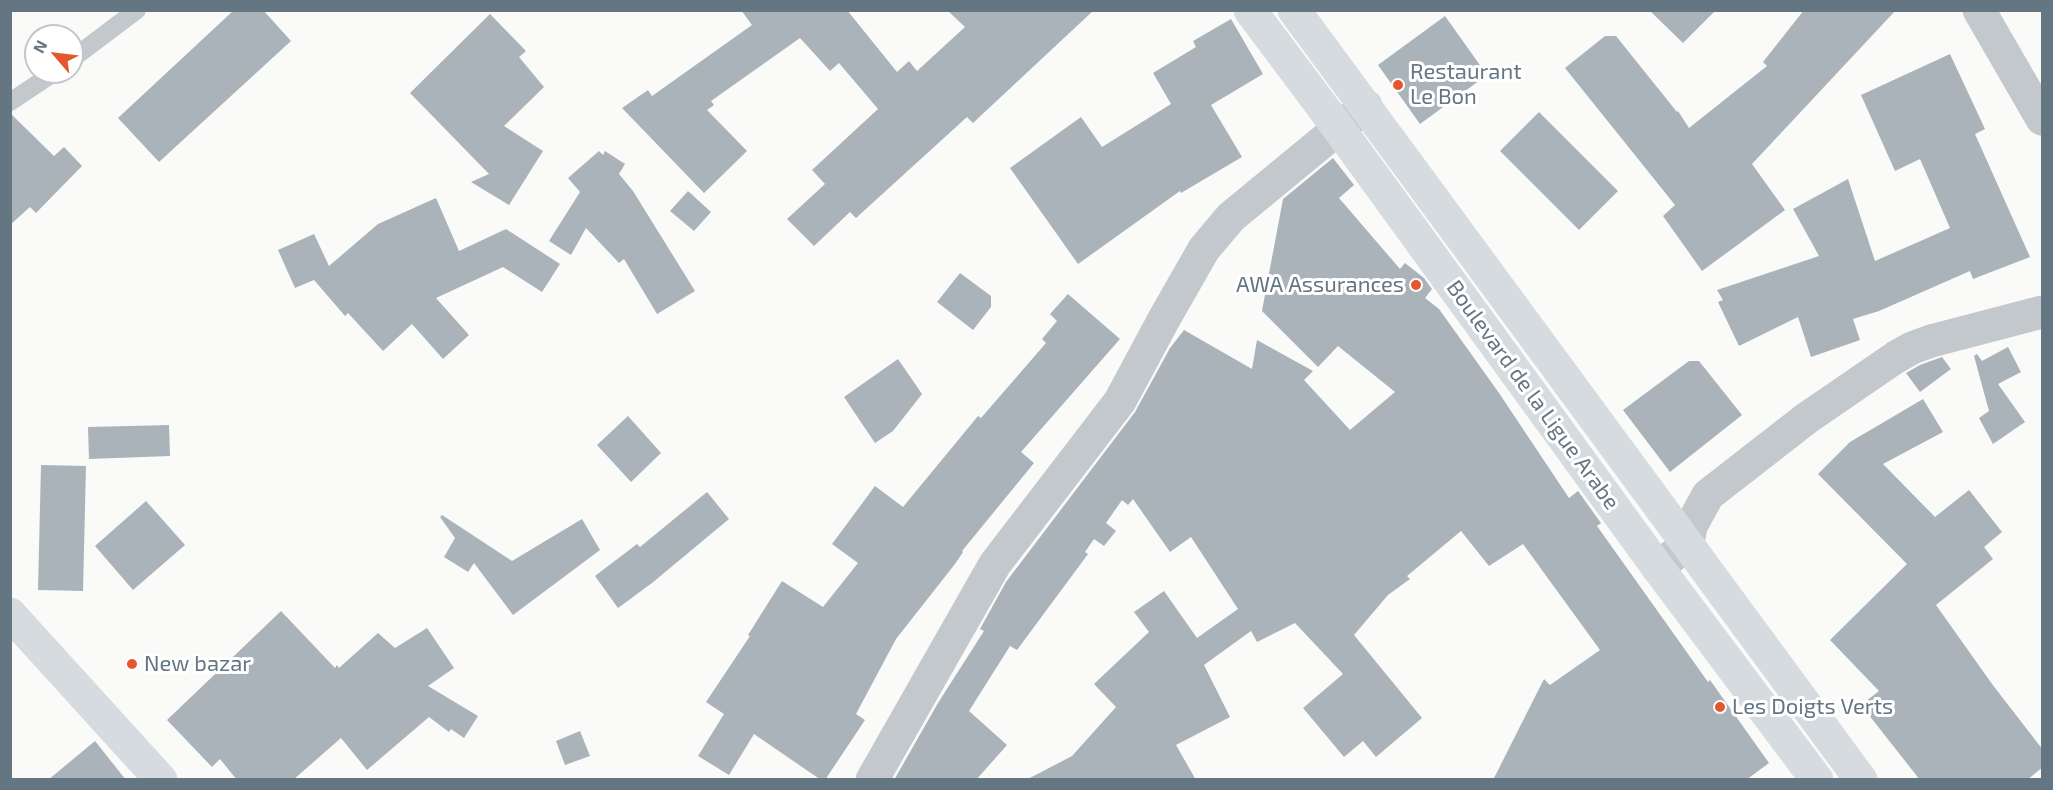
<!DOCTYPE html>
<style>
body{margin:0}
#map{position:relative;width:2053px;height:790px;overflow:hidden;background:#fafaf8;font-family:"Exo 2",sans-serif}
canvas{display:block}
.frame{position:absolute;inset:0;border:12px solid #657683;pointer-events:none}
.north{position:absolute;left:24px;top:24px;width:60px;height:60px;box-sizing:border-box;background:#fff;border:2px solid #c1c8cd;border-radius:50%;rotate:298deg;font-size:16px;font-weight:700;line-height:24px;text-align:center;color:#657683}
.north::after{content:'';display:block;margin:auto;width:21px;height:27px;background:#e4572e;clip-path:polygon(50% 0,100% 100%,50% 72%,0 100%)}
</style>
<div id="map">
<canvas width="2053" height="790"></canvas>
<div class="frame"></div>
<div class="north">N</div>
</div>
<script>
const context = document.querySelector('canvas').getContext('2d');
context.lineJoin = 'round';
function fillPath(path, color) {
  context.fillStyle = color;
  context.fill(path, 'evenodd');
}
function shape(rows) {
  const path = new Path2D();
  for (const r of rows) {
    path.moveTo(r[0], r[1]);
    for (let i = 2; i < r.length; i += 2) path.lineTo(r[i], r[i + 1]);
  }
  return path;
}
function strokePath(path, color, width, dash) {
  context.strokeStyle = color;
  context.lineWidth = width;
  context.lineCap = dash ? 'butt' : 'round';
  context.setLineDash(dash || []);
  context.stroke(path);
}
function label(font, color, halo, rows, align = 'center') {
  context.font = font + ' "Exo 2",sans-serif';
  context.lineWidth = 6;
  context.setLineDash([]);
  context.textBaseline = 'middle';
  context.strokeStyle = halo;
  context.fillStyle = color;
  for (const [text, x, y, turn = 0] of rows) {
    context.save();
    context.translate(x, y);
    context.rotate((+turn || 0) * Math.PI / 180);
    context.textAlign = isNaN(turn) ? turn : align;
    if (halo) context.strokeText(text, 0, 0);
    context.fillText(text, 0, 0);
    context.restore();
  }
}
const building = shape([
 [234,10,263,10,291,41,159,162,118,118],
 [741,10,847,10,897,72,909,61,917,71,965,27,947,10,1094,10,973,123,967,117,856,218,850,212,814,246,787,219,825,184,812,170,878,109,839,63,830,71,800,38,711,101,714,105,707,110,747,151,704,193,622,108,648,90,652,96,752,25],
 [1649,10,1716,10,1683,43],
 [1804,10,1896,10,1752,164,1785,210,1702,271,1663,216,1675,205,1565,68,1605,36,1616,36,1677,112,1678,111,1689,128,1767,66,1763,62],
 [490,14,526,51,519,57,544,87,504,126,543,151,509,205,471,182,489,174,410,93],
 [1445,16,1487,75,1420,124,1378,65],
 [1231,19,1263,74,1211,105,1242,157,1181,193,1180,191,1078,264,1010,168,1081,117,1102,147,1171,104,1153,73,1196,47,1193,41],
 [1950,54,1985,129,1975,134,2030,257,1973,279,1970,271,1879,311,1853,319,1860,340,1811,357,1798,317,1739,346,1718,302,1723,300,1717,290,1819,256,1793,209,1848,179,1875,261,1950,228,1920,159,1895,171,1861,95],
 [1539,112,1618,191,1579,230,1500,151],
 [10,113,54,156,64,147,82,166,36,213,30,207,10,225],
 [599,151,603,155,605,151,625,164,619,174,633,191,695,291,657,314,624,259,619,263,586,228,571,255,549,241,580,192,568,178],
 [1333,158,1354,185,1339,198,1400,269,1405,263,1424,278,1432,289,1425,298,1439,309,1499,393,1569,498,1578,491,1601,523,1597,526,1708,682,1710,680,1769,763,1746,780,1493,780,1544,679,1550,685,1600,650,1523,544,1489,566,1461,531,1407,576,1410,579,1388,595,1354,635,1422,718,1376,757,1363,741,1344,757,1303,708,1343,674,1295,623,1257,642,1251,631,1204,665,1230,717,1176,745,1196,780,1026,780,1072,756,1116,707,1094,684,1149,632,1134,612,1164,591,1197,638,1238,609,1191,537,1170,552,1133,499,1128,505,1122,500,1106,523,1116,531,1104,546,1094,539,1085,552,1088,554,1017,650,1010,646,969,711,1007,745,976,780,894,780,938,703,984,631,980,629,1006,582,1135,412,1170,348,1184,330,1252,369,1257,340,1313,371,1304,380,1350,430,1395,392,1338,346,1318,367,1262,311,1283,199],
 [688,191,711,212,694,231,670,211],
 [436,198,459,251,506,229,560,264,542,292,503,267,436,298,469,335,443,359,412,324,383,351,348,313,345,316,314,280,295,288,278,250,314,234,329,266,378,224],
 [960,273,991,296,991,307,973,330,937,302],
 [1068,294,1120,339,1021,452,1034,463,962,551,963,552,955,564,896,639,856,714,865,720,825,780,821,780,754,734,729,775,698,756,724,714,706,702,750,636,748,635,782,581,823,607,858,563,832,544,875,486,903,507,978,416,981,418,1046,343,1042,339,1057,321,1050,314],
 [2008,347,2021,372,1998,384,2025,422,1993,444,1979,418,1989,411,1974,356,1977,354,1982,361],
 [1942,357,1951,369,1920,392,1906,373,1920,365],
 [898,359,922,394,893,431,875,443,844,397],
 [1689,361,1699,361,1742,415,1670,472,1623,410],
 [1923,399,1943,432,1883,464,1935,517,1969,490,2002,532,1984,547,1993,559,1936,605,1992,684,2043,750,2043,767,2027,780,1920,780,1861,705,1879,691,1830,640,1907,564,1818,474,1850,442],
 [628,416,661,453,631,482,597,445],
 [169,425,170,456,89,459,88,427],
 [41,465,86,466,83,591,38,590],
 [707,492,729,519,652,583,618,608,595,576,637,544,640,547],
 [146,501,185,545,133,590,95,546],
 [442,515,512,561,582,519,600,550,513,615,474,563,468,572,444,557,455,538,440,517],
 [281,611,335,668,337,665,339,668,378,633,395,648,427,628,454,668,428,686,478,716,464,738,451,729,449,732,429,717,367,770,341,738,293,780,237,780,220,759,212,767,167,720],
 [580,731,590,756,565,765,556,741],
 [95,741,126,780,48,780]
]);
const lane = shape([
 [72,59,137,10],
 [10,102,55,72]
]);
const street = shape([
 [1979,10,2042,119],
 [1658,568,1688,543,1691,526,1708,495,1807,418,1896,357,1912,348,1931,341,2042,312],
 [872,780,995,564,1120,401,1164,319,1204,249,1231,217,1366,106]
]);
const secondary = shape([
 [10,614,161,780]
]);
const primary = shape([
 [1250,10,1339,129,1658,568,1817,780],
 [1294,10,1861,780]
]);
const markers = [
 [1398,85,6,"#e4572e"],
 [1416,285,6,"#e4572e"],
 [132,664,6,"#e4572e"],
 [1720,707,6,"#e4572e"]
];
const poiNames = [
 ["Restaurant",1410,72],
 ["Le Bon",1410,97],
 ["AWA Assurances",1404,285,"right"],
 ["New bazar",144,664],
 ["Les Doigts Verts",1732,707]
];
const streetNames = [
 ["Boulevard de la Ligue Arabe",1533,395,54]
];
fillPath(building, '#aab3b9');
strokePath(lane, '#c3c8cc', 18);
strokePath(street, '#c3c8cc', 33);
strokePath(secondary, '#d6dbdf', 33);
strokePath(primary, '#d6dbdf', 33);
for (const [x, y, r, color] of markers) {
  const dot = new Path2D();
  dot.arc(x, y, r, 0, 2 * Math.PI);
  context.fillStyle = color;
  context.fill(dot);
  strokePath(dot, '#fff', 2);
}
label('22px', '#657683', '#fff', poiNames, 'left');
label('22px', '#657683', '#fff', streetNames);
</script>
